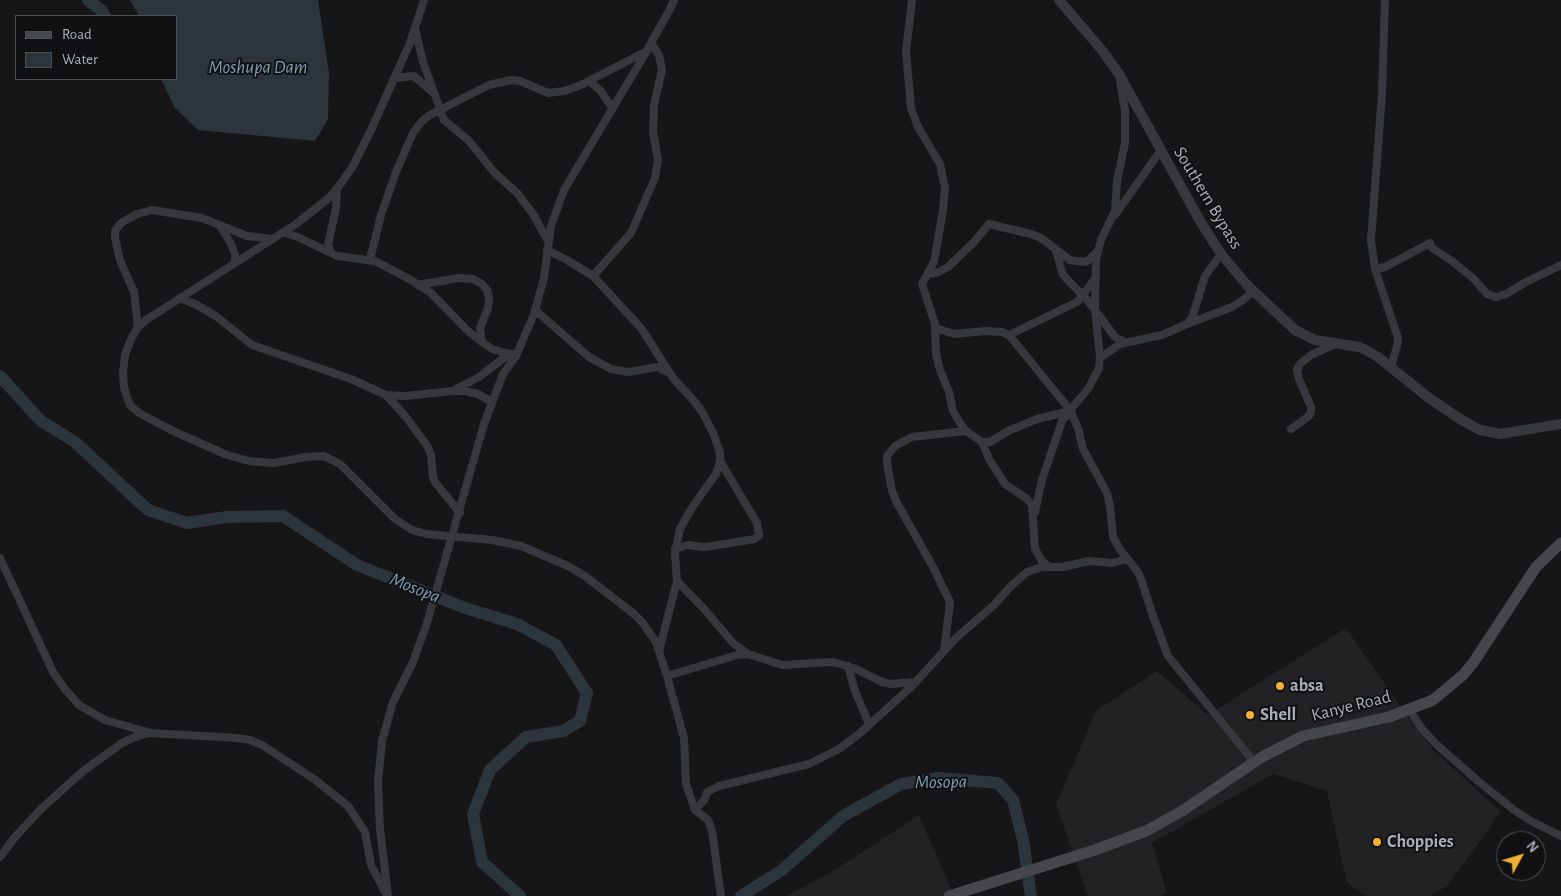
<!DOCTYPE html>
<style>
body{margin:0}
#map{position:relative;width:1561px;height:896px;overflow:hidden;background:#161618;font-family:"Alegreya Sans",sans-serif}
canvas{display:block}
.legend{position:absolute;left:15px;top:15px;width:162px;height:65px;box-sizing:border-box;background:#111113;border:1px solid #4d4f55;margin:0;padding:6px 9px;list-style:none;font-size:15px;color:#a8adb8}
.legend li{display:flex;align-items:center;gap:10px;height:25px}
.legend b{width:25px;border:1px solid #4d4f55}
.north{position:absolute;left:1496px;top:831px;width:50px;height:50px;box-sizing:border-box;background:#111113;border:1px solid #4d4f55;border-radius:50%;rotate:51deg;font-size:14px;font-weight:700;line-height:20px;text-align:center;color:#a8adb8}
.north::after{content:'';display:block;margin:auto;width:18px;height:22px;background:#f2b134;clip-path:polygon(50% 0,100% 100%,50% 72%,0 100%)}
</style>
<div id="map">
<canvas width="1561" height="896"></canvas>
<ul class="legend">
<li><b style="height:6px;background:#45474d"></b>Road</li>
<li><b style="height:14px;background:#2c353c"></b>Water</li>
</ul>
<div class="north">N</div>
</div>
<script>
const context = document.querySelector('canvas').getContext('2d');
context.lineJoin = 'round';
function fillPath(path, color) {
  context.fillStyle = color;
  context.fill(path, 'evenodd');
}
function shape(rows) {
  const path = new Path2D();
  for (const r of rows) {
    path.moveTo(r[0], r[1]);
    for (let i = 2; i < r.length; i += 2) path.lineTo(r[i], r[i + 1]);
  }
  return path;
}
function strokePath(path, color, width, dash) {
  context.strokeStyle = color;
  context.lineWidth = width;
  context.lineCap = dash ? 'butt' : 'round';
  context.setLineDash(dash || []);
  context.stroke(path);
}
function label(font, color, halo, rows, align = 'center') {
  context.font = font + ' "Alegreya Sans",sans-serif';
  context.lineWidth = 4;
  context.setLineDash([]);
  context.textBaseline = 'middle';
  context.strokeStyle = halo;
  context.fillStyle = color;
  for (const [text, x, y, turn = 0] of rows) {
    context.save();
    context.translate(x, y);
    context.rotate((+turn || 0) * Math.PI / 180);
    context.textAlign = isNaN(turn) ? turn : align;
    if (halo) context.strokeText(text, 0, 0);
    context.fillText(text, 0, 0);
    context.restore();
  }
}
const built = shape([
 [1346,628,1398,703,1434,751,1501,812,1447,886,1430,896,1366,896,1355,889,1346,880,1327,791,1273,774,1152,843,1167,893,1159,896,1088,896,1056,804,1096,711,1157,671,1208,715],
 [919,815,954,896,786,896,835,870]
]);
const water = shape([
 [130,0,318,0,329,73,328,119,315,141,198,130,175,108,161,79,176,79,176,16,139,16]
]);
const river = shape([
 [88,0,102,11,105,16],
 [0,376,41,421,75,442,148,510,187,523,227,517,283,516,357,565,465,608,517,624,556,645,587,693,580,721,563,731,526,737,490,770,473,814,482,862,520,896],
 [741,896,782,870,843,816,901,784,939,778,998,783,1013,800,1023,840,1031,896]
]);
const minor = shape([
 [424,0,410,43,371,130,353,166,342,182,329,198,296,224,146,320,138,327,131,339,125,355,123,373,124,387,127,397,130,405,139,413,171,430,227,455,249,461,273,463,306,457,324,456,340,464,395,519,412,530,426,534,492,540,521,546,568,566,585,576,634,614,642,622,656,642,667,676,684,738,686,784,695,810,708,820,712,831,721,896],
 [912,0,906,51,911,108,918,127,940,164,945,188,943,210,934,262,922,284,935,324,936,354,940,370,949,392,953,411,960,423,966,431,982,442,990,442,1008,431,1037,419,1062,413,1070,410,1088,389,1099,368,1100,356,1095,310,1096,259,1101,240,1115,211,1117,181,1125,143,1125,110,1120,81],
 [1385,0,1382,94,1371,240,1375,269,1398,338,1397,346,1391,367],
 [415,29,423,62,444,120,469,141,494,172,518,194,533,214,548,241],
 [394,78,414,76,431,91],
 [589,81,601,91,612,108],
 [1115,215,1161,150],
 [220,226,230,242,235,254,235,263],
 [283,232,300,238,337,256,375,261,411,280,431,293,467,330,482,342,492,349,509,354],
 [547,250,567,260,593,276,641,328,673,378,694,401,703,413,714,435,720,453,720,461,716,474,693,506,680,529,675,553,677,581,659,651],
 [1056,251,1063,275,1089,302,1115,337,1125,342],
 [331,253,328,244,336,209,337,188],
 [370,259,381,215,396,172,413,133,422,121,430,115,477,91,489,85,511,80,520,81,548,93,564,91,581,85,647,51],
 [1375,269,1385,267,1430,243,1432,248,1452,261,1474,279,1487,294,1496,297,1506,294,1526,282,1561,265],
 [928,274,936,273,948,267,974,242,989,224,1031,234,1041,238,1070,260,1086,262,1097,252],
 [593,276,631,233,655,178,658,160,653,132,654,105,662,70,659,55,651,43],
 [418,285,459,278,473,279,482,284,487,290,489,298,488,308,480,328,482,342],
 [180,298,197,305,217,317,252,345,351,379,386,395,406,396,452,391,465,391,478,394,492,402],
 [535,310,589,357,611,369,629,372,657,367,668,372],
 [1187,324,1232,307,1243,300,1253,291],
 [138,327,134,292,120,260,115,238,115,231,121,223,137,214,152,210,202,218,247,236,273,239],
 [935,328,954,334,985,331,1002,332,1009,335,1070,410,1078,428,1083,449,1107,493,1110,506,1113,537,1121,551,1138,572,1141,579,1153,616,1168,656,1254,762],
 [1009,335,1077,302,1095,279],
 [1100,358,1120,344,1162,335,1187,324,1192,318,1205,276,1221,254],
 [456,389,479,377,509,354,511,354],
 [386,395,406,417,428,447,431,455,433,477,435,482,460,513],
 [1291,429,1309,416,1311,412,1311,407,1299,379,1297,370,1300,364,1311,355,1335,344],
 [982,442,989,459,1005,484,1026,498,1032,505,1035,549,1042,561,1048,566],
 [1035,512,1042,480,1061,424,1063,419,1072,413],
 [675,549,688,545,702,547,712,546,755,539,759,535,757,523,720,461],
 [0,558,53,672,64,688,79,705,105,720,151,733,236,738,250,740,262,745,314,779,348,806,365,832,371,865,386,894],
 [677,581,705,610,733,643,748,654],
 [944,651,950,602,932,565,897,503,892,491,887,463,887,456,895,446,912,437,966,431],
 [848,666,855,691,869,724],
 [667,676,737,655,748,654,782,665,832,662,840,664,856,669,882,682,891,684,916,682],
 [1409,709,1422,729,1437,745,1478,781,1514,810,1531,821,1561,836],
 [695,810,705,799,707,792,719,786,809,764,839,749,859,734,911,687,956,638,994,605,1010,587,1027,572,1042,567,1062,567,1089,561,1112,563,1127,559],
 [0,857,15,837,41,809,82,772,122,743,135,737,149,733],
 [388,896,380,830,378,781,382,741,393,702,413,662,427,623,484,424,503,374,516,356,534,314,544,278,551,226,564,190,642,59,669,11,674,0]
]);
const tertiary = shape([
 [1059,0,1101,49,1119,74,1200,221,1221,254,1247,285,1295,330,1315,340,1359,347,1366,350,1378,357,1429,398,1460,419,1480,430,1500,434,1561,424]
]);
const secondary = shape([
 [949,896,1095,850,1146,831,1182,811,1262,757,1303,736,1389,717,1433,700,1463,675,1473,663,1536,567,1561,543]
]);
const markers = [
 [1280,686,5,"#f2b134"],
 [1250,715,5,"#f2b134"],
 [1377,842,5,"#f2b134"]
];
const streetNames = [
 ["Southern Bypass",1208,198,59],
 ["Kanye Road",1351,706,-14]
];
const poiNames = [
 ["absa",1290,686],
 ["Shell",1260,715],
 ["Choppies",1387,842]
];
const waterNames = [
 ["Moshupa Dam",258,67],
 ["Mosopa",415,588,22],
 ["Mosopa",941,782,-1]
];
fillPath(built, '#222225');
fillPath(water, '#2c353c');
strokePath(river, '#2c353c', 12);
strokePath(minor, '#37383d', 8);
strokePath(tertiary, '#37383d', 10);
strokePath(secondary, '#45474d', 11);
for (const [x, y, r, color] of markers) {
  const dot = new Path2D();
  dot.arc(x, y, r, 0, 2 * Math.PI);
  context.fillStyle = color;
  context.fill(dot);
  strokePath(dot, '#111113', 2);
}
label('18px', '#a8adb8', '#111113', streetNames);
label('bold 18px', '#a8adb8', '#111113', poiNames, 'left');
label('italic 19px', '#7f9bb3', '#111113', waterNames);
</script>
